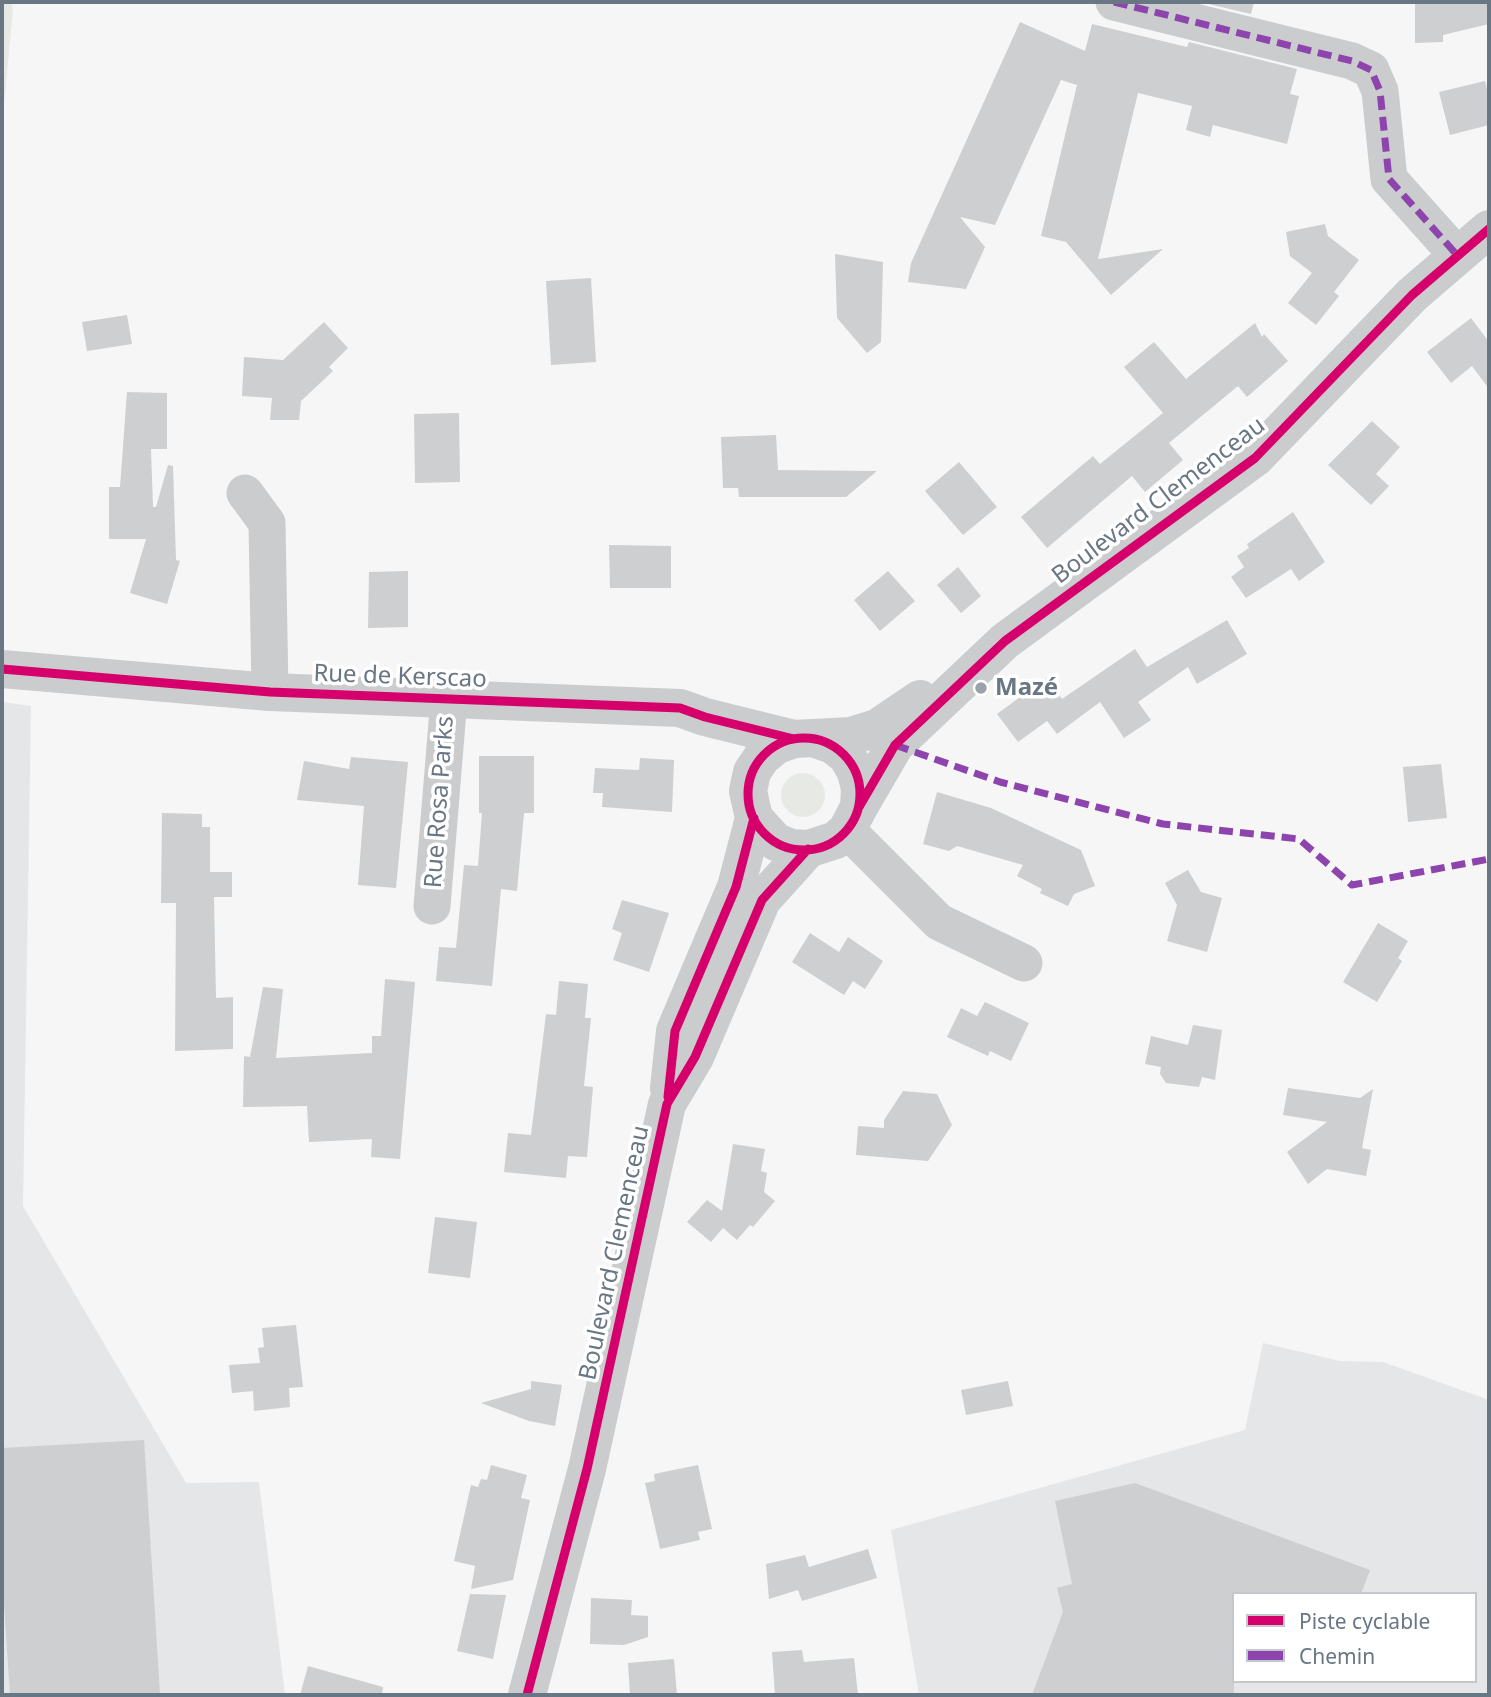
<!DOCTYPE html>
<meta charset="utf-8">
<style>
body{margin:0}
#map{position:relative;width:1491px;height:1697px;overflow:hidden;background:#f6f6f6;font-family:"Noto Sans",sans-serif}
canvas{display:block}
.frame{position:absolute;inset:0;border:4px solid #697683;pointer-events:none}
.legend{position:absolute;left:1232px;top:1592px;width:245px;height:91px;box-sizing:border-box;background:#fff;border:2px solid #c3c8cd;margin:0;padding:9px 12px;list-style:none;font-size:21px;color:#697683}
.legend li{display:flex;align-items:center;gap:14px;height:35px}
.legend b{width:35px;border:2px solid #c3c8cd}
</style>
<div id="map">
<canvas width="1491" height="1697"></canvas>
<div class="frame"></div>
<ul class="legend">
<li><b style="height:9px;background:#d6006c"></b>Piste cyclable</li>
<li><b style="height:9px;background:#8e44ad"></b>Chemin</li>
</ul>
</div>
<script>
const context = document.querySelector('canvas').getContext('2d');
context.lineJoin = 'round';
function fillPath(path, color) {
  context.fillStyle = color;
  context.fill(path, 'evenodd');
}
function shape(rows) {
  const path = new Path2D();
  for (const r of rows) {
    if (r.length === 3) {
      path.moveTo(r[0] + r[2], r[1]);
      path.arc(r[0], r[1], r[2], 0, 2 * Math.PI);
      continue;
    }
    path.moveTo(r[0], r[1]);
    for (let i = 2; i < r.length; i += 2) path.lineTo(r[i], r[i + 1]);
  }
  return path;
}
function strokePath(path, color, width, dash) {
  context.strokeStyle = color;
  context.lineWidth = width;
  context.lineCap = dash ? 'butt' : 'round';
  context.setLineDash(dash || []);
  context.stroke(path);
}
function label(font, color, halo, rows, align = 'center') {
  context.font = font + ' "Noto Sans",sans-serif';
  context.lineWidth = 7;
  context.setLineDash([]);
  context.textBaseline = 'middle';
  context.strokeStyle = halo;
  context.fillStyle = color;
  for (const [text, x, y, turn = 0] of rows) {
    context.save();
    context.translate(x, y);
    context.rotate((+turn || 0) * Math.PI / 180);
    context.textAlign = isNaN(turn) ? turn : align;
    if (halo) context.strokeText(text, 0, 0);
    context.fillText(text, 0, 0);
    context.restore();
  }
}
const built = shape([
 [2,702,31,706,23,1206,186,1483,259,1482,285,1695,2,1695],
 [1263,1343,1340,1361,1383,1362,1489,1400,1489,1695,919,1695,891,1530,1245,1430],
 [1234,1594,1475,1594,1475,1681,1234,1681]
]);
const green = shape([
 [2,2,11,2,13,10,2,125],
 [803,795,22]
]);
const building = shape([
 [1200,2,1254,2,1251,14],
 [1415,2,1489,2,1489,24,1443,35,1443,42,1415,43],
 [1020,22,1085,51,1092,24,1187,47,1189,42,1297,69,1290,94,1299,96,1287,144,1213,125,1210,137,1186,130,1192,106,1138,93,1098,259,1163,249,1111,295,1066,242,1041,236,1077,85,1061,80,995,225,960,217,985,247,966,289,908,282,911,263],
 [1485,81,1489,96,1489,125,1450,135,1439,92],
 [1325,224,1328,236,1359,260,1334,292,1339,296,1316,325,1288,303,1312,273,1290,256,1286,232],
 [835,254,883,262,881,342,867,353,837,318],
 [591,278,596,362,551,365,546,281],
 [127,315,132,344,87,351,82,322],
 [1471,318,1489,342,1489,389,1472,366,1451,383,1427,352],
 [324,322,348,348,329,367,333,371,301,401,299,420,270,420,272,398,242,396,244,357,283,360],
 [1255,323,1262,337,1264,334,1288,361,1247,397,1238,386,1169,443,1183,460,1145,492,1132,476,1047,548,1021,517,1093,456,1100,464,1163,413,1124,367,1154,342,1186,379],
 [127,392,167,393,167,449,151,449,153,507,156,507,168,465,173,466,176,560,180,561,167,604,130,593,146,539,109,539,109,487,120,487],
 [459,413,460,482,415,483,414,414],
 [1372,421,1400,447,1376,474,1389,486,1371,505,1328,465],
 [776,435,778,470,877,471,846,497,739,497,738,488,723,488,721,437],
 [959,462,997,507,963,535,925,491],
 [1293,512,1325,562,1299,581,1291,569,1246,598,1231,577,1244,567,1237,556,1249,548,1247,544],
 [609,545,671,546,671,588,610,588],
 [958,567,981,596,961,613,937,585],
 [408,571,408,627,368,628,369,572],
 [888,571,915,601,880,631,854,600],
 [1227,620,1247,654,1197,684,1188,667,1138,702,1151,720,1124,738,1100,702,1057,734,1047,721,1018,742,997,714,1046,678,1062,699,1135,649,1147,667],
 [479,756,534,756,534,813,524,813,517,891,501,889,492,986,436,981,439,947,456,948,464,865,478,866,482,813,479,813],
 [351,757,408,762,396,888,358,885,364,806,297,800,304,761,349,769],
 [640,758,674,760,672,812,602,807,603,793,593,793,595,768,639,770],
 [1441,764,1447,818,1408,822,1403,767],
 [937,792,991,808,1081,850,1095,886,1074,894,1068,906,1040,893,1042,889,1017,876,1023,865,957,846,949,851,923,844],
 [162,813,202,814,202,827,210,827,210,872,232,872,232,897,214,897,216,998,233,997,233,1049,175,1051,176,903,161,903],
 [1188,870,1201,892,1222,898,1207,952,1167,941,1177,905,1165,883],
 [622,900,669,913,649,972,613,960,622,933,612,929],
 [1378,923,1408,941,1398,958,1402,961,1377,1002,1343,982],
 [810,933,839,952,848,937,883,961,865,989,853,981,844,995,792,962],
 [385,979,415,982,400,1159,371,1157,372,1139,309,1142,307,1106,243,1107,244,1056,250,1057,263,987,283,989,276,1058,372,1053,372,1036,381,1036],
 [559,981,588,984,585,1018,591,1018,584,1086,593,1087,587,1157,568,1156,566,1178,504,1172,508,1133,531,1135,546,1014,556,1015],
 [985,1002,1029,1023,1011,1061,990,1051,988,1056,947,1037,961,1008,977,1016],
 [1193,1025,1222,1030,1215,1080,1202,1077,1199,1087,1166,1083,1160,1074,1161,1067,1145,1064,1151,1036,1188,1045],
 [1288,1088,1360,1098,1373,1089,1362,1148,1371,1150,1366,1176,1327,1169,1308,1184,1287,1152,1327,1122,1283,1115],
 [903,1091,937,1094,952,1125,928,1161,856,1155,858,1126,884,1128,884,1120],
 [733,1144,765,1149,761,1171,767,1173,764,1192,775,1201,753,1227,750,1225,737,1240,723,1228,711,1242,687,1222,707,1200,722,1211],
 [435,1217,477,1222,470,1278,428,1273],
 [296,1325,303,1387,289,1388,290,1407,254,1411,253,1391,232,1393,229,1365,260,1363,258,1348,264,1347,262,1328],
 [531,1381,562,1385,555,1426,529,1421,481,1403,531,1389],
 [1008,1381,1013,1406,966,1415,961,1390],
 [144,1440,160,1695,10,1695,2,1572,2,1448],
 [491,1465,527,1475,521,1498,530,1500,513,1580,471,1589,475,1566,454,1561,471,1485,478,1487,481,1479,487,1480],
 [698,1465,712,1529,698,1532,700,1540,660,1549,645,1483,655,1481,654,1474],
 [1135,1483,1370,1570,1361,1594,1234,1594,1234,1695,1032,1695,1063,1612,1057,1588,1072,1584,1055,1501],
 [868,1549,877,1578,802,1601,798,1590,769,1599,766,1564,805,1555,809,1567],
 [470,1594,506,1595,493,1659,457,1651],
 [591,1598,632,1600,631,1615,648,1616,648,1637,624,1645,590,1644],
 [802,1650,804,1662,854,1658,858,1695,775,1695,772,1652],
 [674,1659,677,1695,630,1695,628,1663],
 [308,1666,383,1687,382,1695,300,1695]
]);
const minor = shape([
 [1114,2,1352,61,1371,70,1380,91,1389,179,1457,255],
 [245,493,267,523,270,692],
 [847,830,939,922,1024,963],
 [432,906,449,698]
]);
const tertiary = shape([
 [2,669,270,692,680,708,705,717,794,739],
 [816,739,833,745,847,756,856,772,860,789,859,807,847,830,836,840,808,849,791,848,776,842,754,818,748,791,752,772,762,757,777,745,794,739,851,736,877,728,920,699],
 [859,807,895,745,1005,641,1255,458,1412,295,1489,229],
 [669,1088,675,1031,736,887,754,818],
 [527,1695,587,1469,667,1104,695,1057,762,900,808,849]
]);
const quiet = shape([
 [1114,2,1352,61,1371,70,1380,91,1389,179,1457,255],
 [895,745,1000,782,1163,824,1299,839,1352,885,1489,859]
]);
const cycleway = shape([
 [2,669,270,692,680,708,705,717,794,739],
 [804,794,56],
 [859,807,895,745,1005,641,1255,458,1412,295,1489,229],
 [668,1097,675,1031,736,887,754,818],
 [527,1695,587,1469,667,1104,695,1057,762,900,808,849]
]);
const markers = [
 [981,688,7,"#9aa3ab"]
];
const streetNames = [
 ["Boulevard Clemenceau",1159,501,-37],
 ["Rue de Kerscao",400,677,2],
 ["Rue Rosa Parks",440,802,-86],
 ["Boulevard Clemenceau",615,1253,-78]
];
const poiNames = [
 ["Mazé",995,688]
];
fillPath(built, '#e5e6e7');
fillPath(green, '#e6e9e4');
fillPath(building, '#cecfd0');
strokePath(minor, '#cbcccd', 37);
strokePath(tertiary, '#cbcccd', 38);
strokePath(quiet, '#8e44ad', 7, [14, 7]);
strokePath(cycleway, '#d6006c', 9);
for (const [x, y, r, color] of markers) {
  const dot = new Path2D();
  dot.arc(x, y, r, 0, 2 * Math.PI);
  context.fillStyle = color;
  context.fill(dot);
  strokePath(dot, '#fff', 2.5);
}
label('24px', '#697683', '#fff', streetNames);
label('bold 24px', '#697683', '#fff', poiNames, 'left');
</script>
